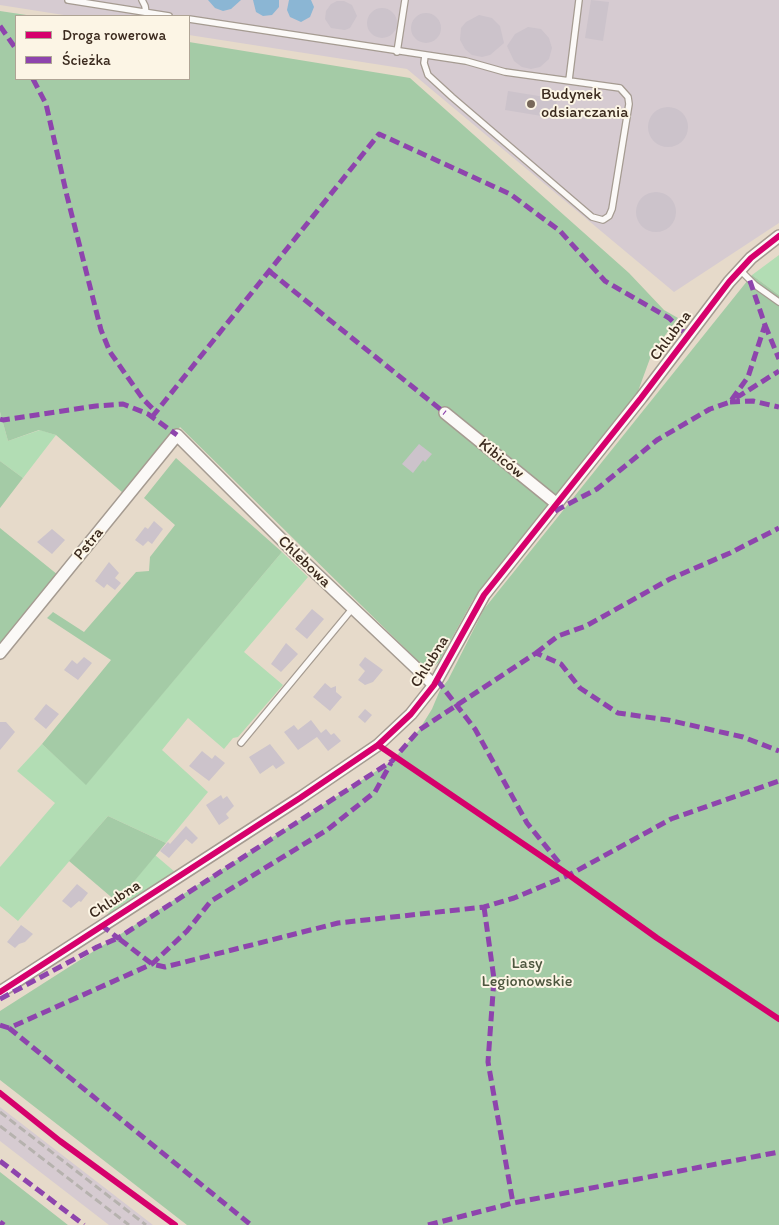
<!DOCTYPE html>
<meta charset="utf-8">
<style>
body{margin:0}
#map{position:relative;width:779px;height:1225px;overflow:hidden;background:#e6daca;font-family:Itim,sans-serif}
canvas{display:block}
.legend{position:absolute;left:15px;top:15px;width:175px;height:65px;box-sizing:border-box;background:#fcf5e5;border:1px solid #afa495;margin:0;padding:6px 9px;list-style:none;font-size:15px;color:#3b2a1e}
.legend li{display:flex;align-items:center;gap:10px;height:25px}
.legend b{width:25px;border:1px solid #afa495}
</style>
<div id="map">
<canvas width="779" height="1225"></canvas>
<ul class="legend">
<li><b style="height:6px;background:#d6006c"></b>Droga rowerowa</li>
<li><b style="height:6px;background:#8e44ad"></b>Ścieżka</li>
</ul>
</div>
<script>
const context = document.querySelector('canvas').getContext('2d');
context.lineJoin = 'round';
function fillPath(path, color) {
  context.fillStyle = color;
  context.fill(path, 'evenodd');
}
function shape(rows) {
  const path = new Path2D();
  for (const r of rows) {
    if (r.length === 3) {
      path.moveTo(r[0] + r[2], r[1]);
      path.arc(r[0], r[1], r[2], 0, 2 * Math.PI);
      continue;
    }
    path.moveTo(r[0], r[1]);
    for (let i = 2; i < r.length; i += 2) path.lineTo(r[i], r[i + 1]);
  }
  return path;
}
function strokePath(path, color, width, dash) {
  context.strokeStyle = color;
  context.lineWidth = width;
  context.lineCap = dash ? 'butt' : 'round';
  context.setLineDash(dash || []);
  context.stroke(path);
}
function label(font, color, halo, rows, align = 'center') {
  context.font = font + ' Itim,sans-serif';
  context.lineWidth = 4;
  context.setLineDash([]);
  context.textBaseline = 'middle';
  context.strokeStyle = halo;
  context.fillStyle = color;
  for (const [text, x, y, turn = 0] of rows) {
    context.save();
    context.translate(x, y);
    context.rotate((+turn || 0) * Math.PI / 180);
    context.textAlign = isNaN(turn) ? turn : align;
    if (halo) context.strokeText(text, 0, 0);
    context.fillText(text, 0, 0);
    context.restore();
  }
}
const industrial = shape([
 [0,0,779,0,779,223,674,292,407,69,189,35,189,16,70,16,0,5],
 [0,1107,153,1225,109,1225,0,1141]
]);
const green = shape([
 [779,255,779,295,752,275],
 [0,412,8,441,40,430,56,435,23,478,0,461],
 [282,552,308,577,244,652,283,685,238,737,233,738,224,749,188,718,162,750,208,792,166,843,108,816,18,921,0,906,0,867,55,803,17,771,42,744,86,784],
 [155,855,175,872,105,917]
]);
const forest = shape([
 [0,11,33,16,16,16,16,79,189,79,189,42,410,78,629,273,664,310,678,318,652,353,637,394,473,600,438,663,432,667,422,665,180,427,123,493,56,435,39,430,8,441,0,412],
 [752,275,779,295,779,1225,187,1225,0,1080,0,1011,392,761,419,730,432,709,440,690,448,680,484,609],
 [176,458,282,552,86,785,42,744,111,660,47,618,53,612,84,632,136,572,149,571,150,557,175,525,144,498],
 [0,461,23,478,0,508],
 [0,528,58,575,0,646],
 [108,816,166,843,117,902,69,861],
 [0,1172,68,1225,0,1225]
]);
const water = shape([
 [208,0,241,0,231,9,223,11,215,8],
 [253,0,279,0,279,7,272,15,263,16,256,12],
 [289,0,311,0,314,7,310,17,301,22,290,17,287,10]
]);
const building = shape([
 [591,0,609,2,603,41,585,38],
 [337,1,344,1,352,5,357,16,350,28,345,30,331,28,325,19,326,11,331,4],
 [382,23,15],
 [426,28,15],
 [479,15,492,18,500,26,504,43,490,55,482,57,472,55,465,49,460,40,461,28,466,22],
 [528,27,541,29,549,38,552,48,549,59,540,67,531,69,522,67,514,61,507,46,515,34],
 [508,91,557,99,554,118,505,110],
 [668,127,20],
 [656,212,20],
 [419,444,432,454,425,462,423,460,413,473,402,464],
 [154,521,163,529,152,544,148,541,143,546,135,540,145,527,148,529],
 [52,529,65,540,52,554,37,542],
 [109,562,119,573,115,578,121,583,115,590,107,584,104,588,95,581],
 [312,609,324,619,307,639,295,629],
 [286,643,298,654,281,672,271,664],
 [84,657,92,663,78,680,64,670,72,660,77,664],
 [365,657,383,670,373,682,365,685,358,680,365,671,359,665],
 [325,683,331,688,336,686,336,692,342,697,330,711,313,697],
 [46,704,59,714,46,729,34,719],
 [365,709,372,715,365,723,358,717],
 [311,720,321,733,326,729,331,735,334,733,341,741,328,751,317,737,298,750,284,732,294,725,298,730],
 [0,722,6,722,15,732,0,750],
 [270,744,285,763,276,769,273,765,260,774,249,757],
 [202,751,212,759,215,755,225,763,209,781,189,766],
 [221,795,223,799,227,796,234,806,226,814,229,818,219,825,206,805],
 [186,826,198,838,192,844,186,839,169,858,160,851,168,842,170,844],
 [77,884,88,893,81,902,79,901,71,908,62,901],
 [21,925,33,934,25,942,19,944,15,948,7,942]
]);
const lane = shape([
 [68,0,169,16],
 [142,0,145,6,146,13],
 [189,19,466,61,505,72,620,88,628,97,629,104,612,209,609,216,603,220,592,217,452,97,428,75,424,63,425,56],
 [397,52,405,0],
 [569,80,579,0],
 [740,270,755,285,779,302],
 [241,743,352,609]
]);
const street = shape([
 [445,413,557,504],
 [0,653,177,435,302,560,434,685],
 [0,992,300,798,378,745,411,714,434,685,484,595,641,398,729,282,751,258,779,236]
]);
const rail = shape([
 [0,1112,146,1225],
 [0,1126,129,1225]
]);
const quiet = shape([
 [0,26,16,49],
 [33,79,46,104,67,196,101,330,110,352,143,399,156,412],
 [269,271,445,413],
 [765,325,779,359],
 [736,398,779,371],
 [730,402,753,401,779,407],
 [152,417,379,134,510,194,560,231,605,281,669,318,688,336],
 [0,419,3,420,96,406,123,404,148,414,177,435],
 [555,511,597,489,657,440,710,409,730,402,748,377,765,325,749,278],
 [536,653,558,636,586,626,670,579,730,553,779,528],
 [437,680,475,729,527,823,561,865],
 [484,907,494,979,488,1062,513,1203],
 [101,925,118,938,392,761,419,730,536,653,561,664,580,688,618,713,668,720,743,737,779,751],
 [0,999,97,947,118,938,152,964,165,967,338,923,484,907,514,898,569,875,671,819,779,781],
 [0,1025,9,1028,152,964,187,931,211,901,327,830,375,792,391,763],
 [9,1028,251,1225],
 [0,1161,84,1225],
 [0,1222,4,1225],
 [428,1225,513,1203,779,1152]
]);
const cycleway = shape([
 [378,745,569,875,657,938,779,1019],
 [0,992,300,798,378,745,411,714,434,685,484,595,641,398,729,282,751,258,779,236],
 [0,1093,60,1141,175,1225]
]);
const markers = [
 [531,104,5,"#77685a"]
];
const poiNames = [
 ["Budynek",541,95],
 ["odsiarczania",541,113]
];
const streetNames = [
 ["Chlubna",671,336,-53],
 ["Kibiców",501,459,39],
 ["Pstra",89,544,-51],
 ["Chlebowa",304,562,44],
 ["Chlubna",430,662,-58],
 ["Chlubna",115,900,-33]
];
const parkNames = [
 ["Lasy",527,964],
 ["Legionowskie",527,982]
];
fillPath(industrial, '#d6cbd1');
fillPath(green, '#b2ddb4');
fillPath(forest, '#a4cba6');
fillPath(water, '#8bb6d4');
fillPath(building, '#ccc3cb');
strokePath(lane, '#a59b91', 8);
strokePath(street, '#a59b91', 14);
strokePath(lane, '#fbf9f7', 5.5);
strokePath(street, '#fbf9f7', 11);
strokePath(rail, '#b6b2ae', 3, [8, 4]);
strokePath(quiet, '#8e44ad', 5, [10, 5]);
strokePath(cycleway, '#d6006c', 6);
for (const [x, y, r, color] of markers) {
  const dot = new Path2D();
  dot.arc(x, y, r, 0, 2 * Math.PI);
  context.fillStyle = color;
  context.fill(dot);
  strokePath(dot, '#fcf5e5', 2);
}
label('16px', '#3b2a1e', '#fcf5e5', poiNames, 'left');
label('16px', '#3b2a1e', '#fcf5e5', streetNames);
label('16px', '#4e573f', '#fcf5e5', parkNames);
</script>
